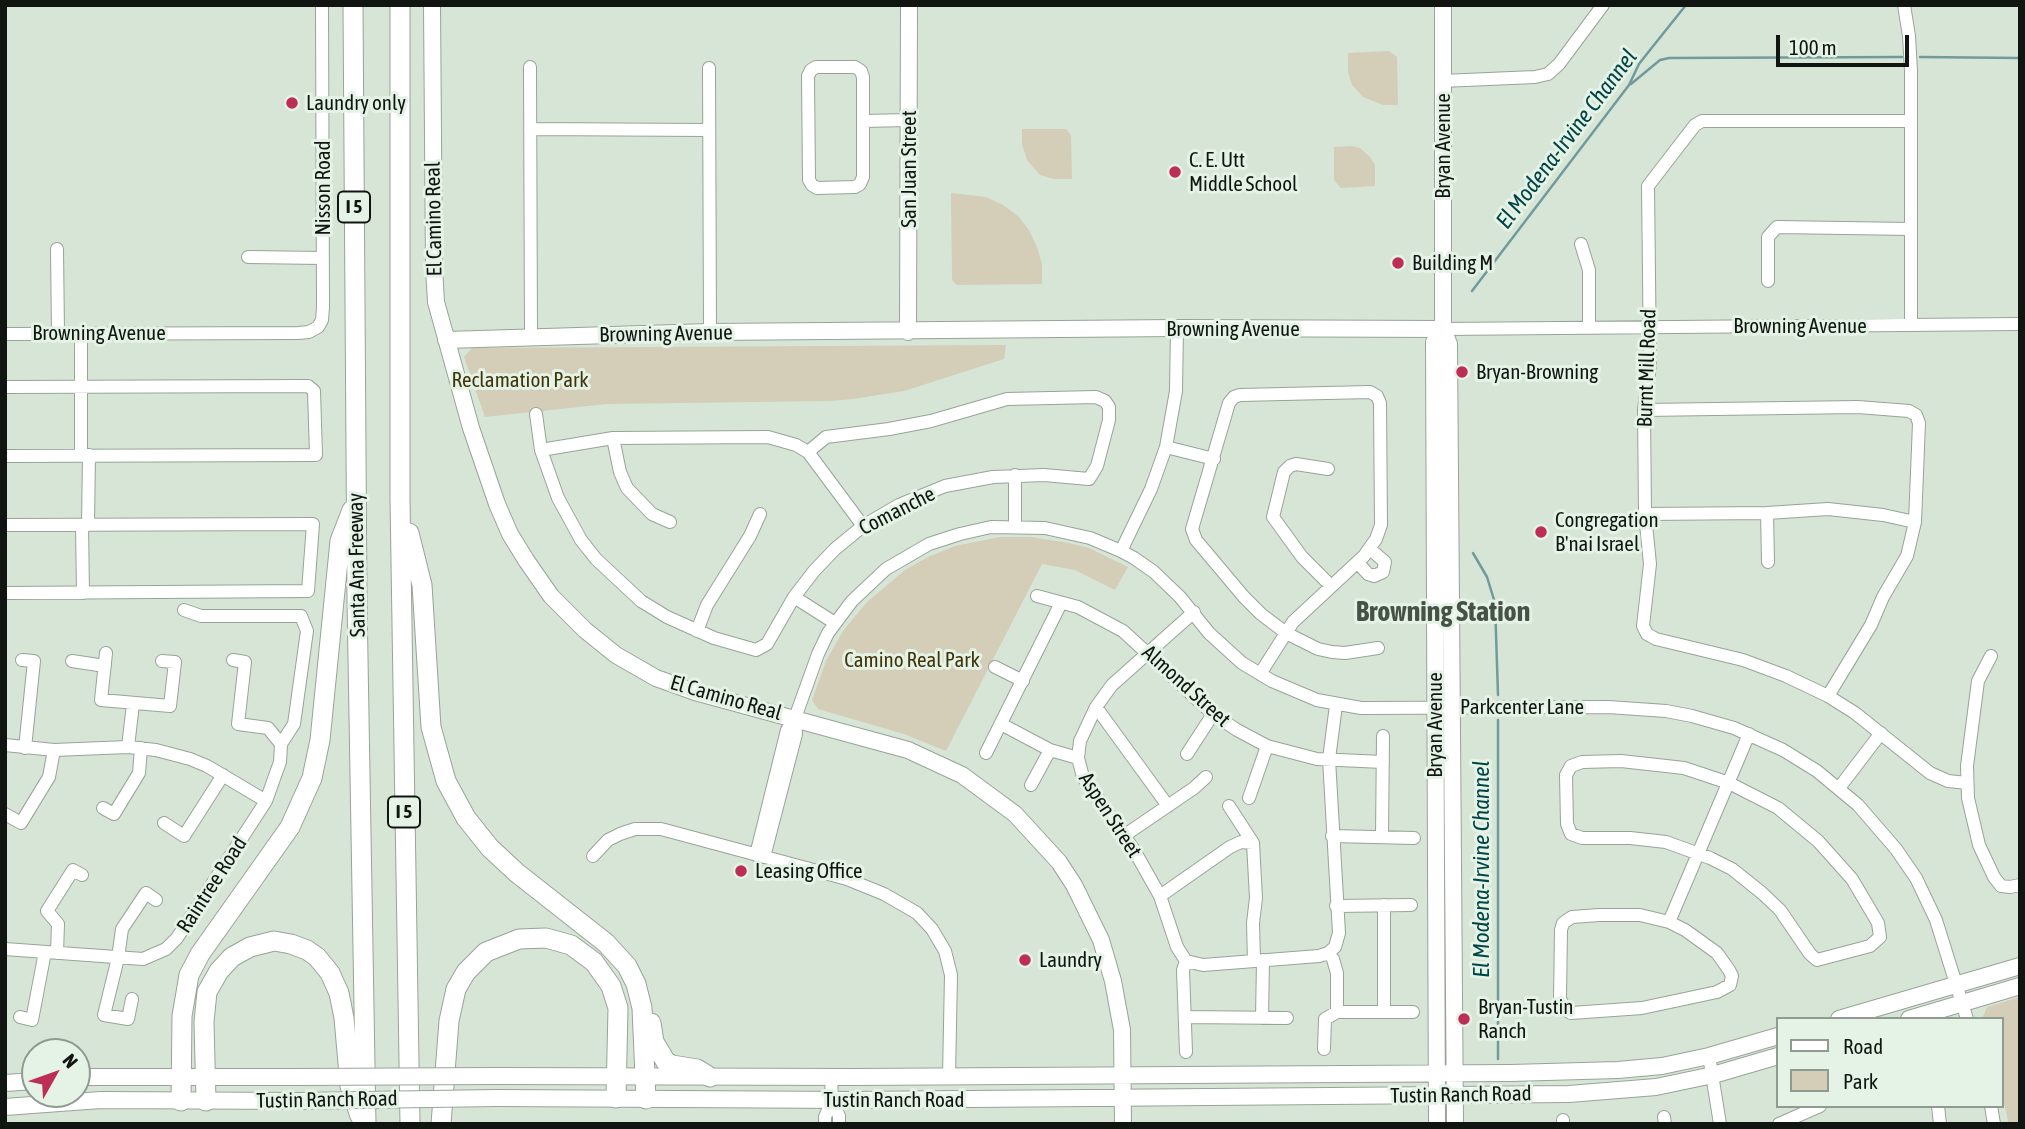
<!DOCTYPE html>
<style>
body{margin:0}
#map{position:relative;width:2025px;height:1129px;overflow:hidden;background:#d7e5d7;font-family:"Asap Condensed",sans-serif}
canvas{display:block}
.frame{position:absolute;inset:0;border:7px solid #101511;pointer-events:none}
.legend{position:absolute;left:1776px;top:1017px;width:228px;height:91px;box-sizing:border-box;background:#e4f3e5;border:2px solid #8f9a90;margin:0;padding:9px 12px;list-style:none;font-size:21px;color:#101511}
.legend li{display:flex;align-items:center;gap:14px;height:35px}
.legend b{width:35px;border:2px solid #8f9a90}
.north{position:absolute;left:21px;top:1038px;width:70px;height:70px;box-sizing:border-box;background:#e4f3e5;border:2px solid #8f9a90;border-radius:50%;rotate:50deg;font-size:19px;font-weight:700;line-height:28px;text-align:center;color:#101511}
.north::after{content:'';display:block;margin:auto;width:24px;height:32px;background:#bd2e57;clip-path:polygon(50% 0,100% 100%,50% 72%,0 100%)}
.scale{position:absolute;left:1776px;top:35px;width:133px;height:32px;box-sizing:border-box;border:4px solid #101511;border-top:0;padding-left:9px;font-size:21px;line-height:24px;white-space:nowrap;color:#101511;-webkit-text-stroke:5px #e4f3e5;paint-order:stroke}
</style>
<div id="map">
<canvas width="2025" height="1129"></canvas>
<div class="frame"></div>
<ul class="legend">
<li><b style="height:9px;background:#fff"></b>Road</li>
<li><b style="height:19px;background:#d4cdb8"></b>Park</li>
</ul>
<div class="north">N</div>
<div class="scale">100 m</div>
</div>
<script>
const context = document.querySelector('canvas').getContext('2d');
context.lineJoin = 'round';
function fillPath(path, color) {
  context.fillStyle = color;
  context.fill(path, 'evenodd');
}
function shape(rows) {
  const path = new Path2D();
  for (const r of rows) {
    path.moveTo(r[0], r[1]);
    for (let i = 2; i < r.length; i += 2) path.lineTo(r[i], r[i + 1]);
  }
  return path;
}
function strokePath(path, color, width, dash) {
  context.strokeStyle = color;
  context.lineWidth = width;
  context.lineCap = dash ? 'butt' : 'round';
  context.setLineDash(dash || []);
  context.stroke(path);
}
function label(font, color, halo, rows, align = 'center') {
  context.font = font + ' "Asap Condensed",sans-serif';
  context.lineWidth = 6;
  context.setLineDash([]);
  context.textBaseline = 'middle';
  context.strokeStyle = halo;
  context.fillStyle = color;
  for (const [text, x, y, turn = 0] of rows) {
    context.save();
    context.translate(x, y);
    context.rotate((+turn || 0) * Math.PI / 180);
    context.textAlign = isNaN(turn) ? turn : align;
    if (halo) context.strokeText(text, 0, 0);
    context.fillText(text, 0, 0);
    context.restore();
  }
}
const green = shape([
 [1389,51,1397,57,1398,105,1383,105,1363,97,1352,85,1348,72,1348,53],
 [1022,129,1066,129,1071,135,1072,179,1054,179,1040,175,1027,160,1022,144],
 [1353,146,1360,148,1370,157,1375,165,1375,186,1341,188,1334,180,1334,147],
 [951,193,986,197,1003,205,1018,216,1029,230,1037,247,1042,264,1042,284,957,285,952,280],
 [1006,345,1004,359,904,391,853,399,829,401,607,404,485,417,464,357,472,348],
 [1000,537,1031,537,1069,543,1089,548,1128,567,1115,590,1075,570,1042,564,946,751,904,734,818,709,812,700,826,661,843,631,867,602,905,570,928,557,955,546],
 [2020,997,2020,1124,2009,1124,2002,1096,2002,1019,1982,1019,1987,1007]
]);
const stream = shape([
 [1920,57,2020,58],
 [1631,84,1660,60,1669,58,1902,57],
 [1472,291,1629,85,1639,64,1650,50,1686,5],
 [1473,553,1487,577,1495,603,1498,695],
 [1498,720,1498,1059]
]);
const minor = shape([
 [1904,5,1909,36,1911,71,1911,325],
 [530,67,531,336],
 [709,68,710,332],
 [1442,81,1535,77,1548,74,1559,64,1603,5],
 [863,121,863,77,861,71,855,67,816,67,811,70,808,76,809,180,812,185,817,188,855,187,860,184,863,177,863,121,909,120],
 [1911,121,1702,121,1695,125,1648,186,1650,365,1644,410,1645,514,1650,564,1643,626,1647,634,1656,639,1743,660,1786,676,1828,696,1855,713,1930,773,1948,781,1967,783],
 [530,129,709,130],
 [1581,244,1589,270,1589,328],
 [57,249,58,333],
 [248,257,323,258],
 [1768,281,1768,237,1777,227,1911,229],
 [1443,329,2020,324],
 [5,334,298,333,309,332,318,327,322,320,323,307,322,5],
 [5,387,308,386,314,391,316,455,5,456],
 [1644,410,1858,407,1909,411,1916,415,1919,423,1915,522,1907,556,1883,597,1871,625,1828,696],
 [536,414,541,450,558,498,581,540,596,559,641,601,667,617,714,638,756,650,767,644,794,597,814,571,835,549,863,526,899,505,945,486,993,477,1044,475,1089,479,1097,466,1109,420,1109,407,1105,401,1096,397,1007,399,931,421,889,429,826,437,808,452],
 [613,438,620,472,627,488,652,514,670,522],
 [1166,447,1214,459],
 [541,450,613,438,768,437,796,445,808,452,863,526],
 [81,455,81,334],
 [1328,469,1296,464,1290,466,1284,472,1273,517,1302,557,1331,586],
 [1015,475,1015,527],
 [1767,513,1768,562],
 [1645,514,1767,513,1828,509,1883,515,1915,522],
 [5,525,313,524,308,591,5,593],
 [82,525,83,593],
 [88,525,89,455],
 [1121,551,1151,489,1166,447,1176,391,1177,328],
 [1358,563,1368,574,1374,576,1383,572,1385,562,1370,549],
 [1037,596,1078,607,1123,631,1213,714,1237,730,1267,746,1317,759,1383,762],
 [794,597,835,623],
 [184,610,201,616,301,616,307,631,294,724,281,744],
 [697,631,707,605,750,536,760,514],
 [106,653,101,700,170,706,175,662,162,661],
 [1991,656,1978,681,1967,766,1968,798,1979,845,1994,877,2001,886,2010,887,2020,885],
 [22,660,34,661,25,748],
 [233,660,245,662,238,724,268,728,281,744],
 [72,661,105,666],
 [995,667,1023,681],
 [1260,674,1286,633,1293,622,1364,556,1376,539,1381,525,1380,403,1377,396,1370,392,1240,395,1234,397,1229,403,1192,529,1196,540,1244,597,1261,614,1286,633,1318,649,1332,652,1345,653,1378,648],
 [1096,707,1168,806],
 [1001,724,1050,750,1078,758],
 [5,745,54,750,128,747,156,750,190,759,207,766,266,801],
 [128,747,133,704],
 [986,753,1061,603],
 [1187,754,1213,714],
 [1621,761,1684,768,1729,783,1778,808,1818,841,1852,879,1878,923,1880,937,1870,946,1817,960,1810,954,1780,910,1762,893,1732,869,1710,858,1666,842,1630,838,1582,838,1571,834,1567,824,1566,775,1571,766,1582,762,1621,761],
 [1031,785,1050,750],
 [1839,788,1881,733],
 [1249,798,1267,746],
 [1229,806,1253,843,1256,898,1253,923,1254,961],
 [103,808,114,814,139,773,141,748],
 [5,814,21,823,49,777,54,750],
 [164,823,184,836,223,775],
 [1125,835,1194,788,1206,777],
 [1332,836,1414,838],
 [1382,837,1383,736],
 [756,855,787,730,795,718,818,654,828,633,852,601,886,569,929,544,960,534,991,527,1045,528,1090,538,1121,551,1134,558,1154,572,1180,597,1209,633,1242,663,1272,681,1317,700,1361,708,1608,707,1666,711,1692,716,1734,728,1783,750,1817,771,1858,805,1896,849,1916,878,1936,920,1967,1019],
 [593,856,608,840,620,834,635,829,661,829,847,879,884,894,917,913,932,929,945,951,951,975,949,1076],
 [764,857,796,734,795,718],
 [1160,896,1230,847,1241,842,1253,843],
 [1384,905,1384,1012],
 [1336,906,1411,905],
 [1599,915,1640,915,1669,922,1685,930,1717,953,1729,970,1732,976,1730,985,1717,992,1642,1008,1571,1013,1566,1010,1560,999,1561,930,1563,923,1572,917,1599,915],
 [1669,922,1749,734],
 [5,949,143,959,166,949,177,938,266,801,280,762,281,744],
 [57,953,58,924,47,911,73,870,82,875],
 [1186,961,1203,965,1319,956,1328,953],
 [132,999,128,1019,104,1015,118,958,122,929,146,893,156,900],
 [1337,1012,1413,1012],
 [20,1017,32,1020,45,952],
 [1186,1017,1287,1018],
 [1262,1018,1263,960],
 [1324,1049,1325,1019,1337,1012,1337,973,1333,959,1328,953,1335,947,1339,933,1329,759,1336,705],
 [1186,1052,1183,970,1186,961,1177,947,1160,896,1134,850,1083,777,1078,758,1080,741,1096,707,1112,685,1194,612],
 [1709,1056,1720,1124],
 [832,1100,839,1116,839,1124],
 [1938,1106,1940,1124],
 [1991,1106,1994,1124],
 [1664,1117,1665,1124],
 [1563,1120,1563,1124],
 [825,1124,825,1117,832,1100,831,1077],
 [1779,1124,1820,1106]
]);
const major = shape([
 [432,5,434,268,436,302,471,428,497,504,510,534,526,560,551,596,585,630,616,655,656,678,695,692,908,750,962,775,1015,814,1059,862,1074,885,1101,940,1113,981,1122,1030,1123,1124],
 [1443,5,1443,329,1449,344,1455,1124],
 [908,332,909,5],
 [446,340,710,332,1177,328,1443,329],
 [1839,1019,2020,966],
 [1909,1019,2020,986],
 [496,1076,853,1077,1511,1073,1618,1070,1662,1066,1709,1056,1778,1036],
 [77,1077,297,1077],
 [5,1083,35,1081],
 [497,1098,851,1100,1569,1094,1656,1087,1713,1075,1778,1056],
 [5,1107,101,1100,297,1101],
 [1437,1124,1434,342,1443,329]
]);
const highway = shape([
 [353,5,357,600,366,1124],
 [400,5,400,499,410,1124],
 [409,533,422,585,431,727,446,781,466,818,490,848,517,873,606,943,627,966,636,984,642,1008,646,1099],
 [651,1023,654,1042,666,1062,672,1065,697,1069,710,1077],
 [181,1101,182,1016,189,975,200,954,290,827,312,778,320,740,340,541,352,510],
 [206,1101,204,1022,207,992,219,971,232,957,250,947,274,941,291,944,307,950,317,957,330,973,339,993,344,1018,350,1086,360,1116],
 [441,1124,449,1021,456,989,466,972,486,952,519,939,546,938,571,945,594,962,611,986,618,1008,616,1098]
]);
const majorBridge = shape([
 [297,1077,496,1076],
 [297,1101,497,1098]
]);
const markers = [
 [292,103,7,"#bd2e57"],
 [1175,172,7,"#bd2e57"],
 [1398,263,7,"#bd2e57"],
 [1462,372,7,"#bd2e57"],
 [1541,532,7,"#bd2e57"],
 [741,871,7,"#bd2e57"],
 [1025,960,7,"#bd2e57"],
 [1464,1019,7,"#bd2e57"]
];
const shields = [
 [354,207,32],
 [404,812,32]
];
const shieldNames = [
 ["I 5",354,207],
 ["I 5",404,812]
];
const poiNames = [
 ["Laundry only",306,103],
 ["C. E. Utt",1189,160],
 ["Middle School",1189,184],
 ["Building M",1412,263],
 ["Bryan-Browning",1476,372],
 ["Congregation",1555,520],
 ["B'nai Israel",1555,544],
 ["Leasing Office",755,871],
 ["Laundry",1039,960],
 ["Bryan-Tustin",1478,1007],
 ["Ranch",1478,1031]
];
const streetNames = [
 ["Bryan Avenue",1443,146,-90],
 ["San Juan Street",909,169,-90],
 ["Nisson Road",323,188,-90],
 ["El Camino Real",434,219,-91],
 ["Browning Avenue",1800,326],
 ["Browning Avenue",1233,329],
 ["Browning Avenue",99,333],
 ["Browning Avenue",666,334,-1],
 ["Burnt Mill Road",1647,368,-88],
 ["Comanche",897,511,-27],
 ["Santa Ana Freeway",357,565,-91],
 ["Almond Street",1186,686,42],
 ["El Camino Real",726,698,16],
 ["Parkcenter Lane",1522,707],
 ["Bryan Avenue",1435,725,-90],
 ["Aspen Street",1110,815,57],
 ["Raintree Road",212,885,-57],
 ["Tustin Ranch Road",1461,1095,-1],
 ["Tustin Ranch Road",327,1100,-1],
 ["Tustin Ranch Road",894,1100]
];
const parkNames = [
 ["Reclamation Park",520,380],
 ["Camino Real Park",912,660]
];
const waterNames = [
 ["El Modena-Irvine Channel",1567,139,-53],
 ["El Modena-Irvine Channel",1482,869,-90]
];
const districtNames = [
 ["Browning Station",1443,612]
];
fillPath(green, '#d4cdb8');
strokePath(stream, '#719a9c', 2.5);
strokePath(minor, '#97a497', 14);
strokePath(major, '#97a497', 18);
strokePath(highway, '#97a497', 21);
strokePath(minor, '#fff', 12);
strokePath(major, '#fff', 16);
strokePath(highway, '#fff', 19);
strokePath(majorBridge, '#97a497', 18, []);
strokePath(majorBridge, '#fff', 16);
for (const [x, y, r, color] of markers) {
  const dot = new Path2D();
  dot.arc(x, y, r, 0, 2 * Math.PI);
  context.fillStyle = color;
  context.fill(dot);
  strokePath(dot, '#e4f3e5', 2.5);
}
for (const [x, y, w] of shields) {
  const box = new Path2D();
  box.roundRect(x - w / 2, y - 15.5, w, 31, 5);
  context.fillStyle = '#e4f3e5';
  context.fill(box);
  strokePath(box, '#101511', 2);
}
label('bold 19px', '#101511', null, shieldNames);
label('21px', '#101511', '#e4f3e5', poiNames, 'left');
label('21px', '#101511', '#e4f3e5', streetNames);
label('21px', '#41340a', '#e4f3e5', parkNames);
label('italic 23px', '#014447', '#e4f3e5', waterNames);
label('bold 28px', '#465247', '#e4f3e5', districtNames);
</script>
